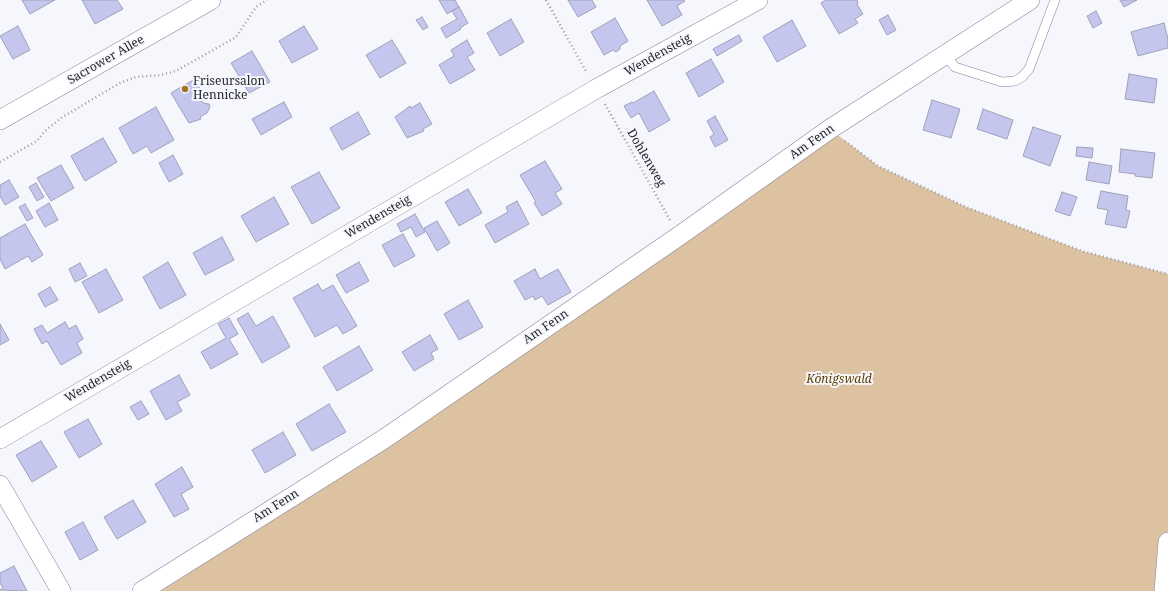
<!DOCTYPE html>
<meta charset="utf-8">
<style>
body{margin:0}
canvas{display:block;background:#f6f7fc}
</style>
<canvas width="1168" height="591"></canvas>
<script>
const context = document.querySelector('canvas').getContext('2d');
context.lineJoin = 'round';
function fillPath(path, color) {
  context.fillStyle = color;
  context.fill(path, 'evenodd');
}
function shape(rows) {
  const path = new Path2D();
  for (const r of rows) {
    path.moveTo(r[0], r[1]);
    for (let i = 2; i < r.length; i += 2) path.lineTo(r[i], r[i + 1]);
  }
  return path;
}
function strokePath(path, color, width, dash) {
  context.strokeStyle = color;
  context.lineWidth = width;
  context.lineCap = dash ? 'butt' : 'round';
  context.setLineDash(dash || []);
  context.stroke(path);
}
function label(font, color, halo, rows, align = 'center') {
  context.font = font + ' "Noto Serif",serif';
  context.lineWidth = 4;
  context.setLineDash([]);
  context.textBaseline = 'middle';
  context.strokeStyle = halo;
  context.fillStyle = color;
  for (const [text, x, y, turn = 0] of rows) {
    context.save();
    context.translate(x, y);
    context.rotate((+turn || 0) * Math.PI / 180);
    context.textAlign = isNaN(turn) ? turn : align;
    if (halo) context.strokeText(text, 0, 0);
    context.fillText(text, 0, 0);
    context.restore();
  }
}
const forest = shape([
 [830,129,878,166,966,207,1082,251,1168,274,1168,591,142,591]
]);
const building = shape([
 [22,0,55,0,30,14,22,0],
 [82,0,117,0,123,9,95,24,82,0],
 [439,0,455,0,459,7,447,14,439,0],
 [568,0,592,0,596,7,578,17,568,0],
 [647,0,684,0,685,1,677,6,682,15,662,26,647,0],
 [826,0,857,0,858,3,857,4,863,14,855,19,858,23,839,34,821,3,826,0],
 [1120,0,1137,0,1124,7,1120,0],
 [459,7,468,23,460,28,461,29,446,38,441,28,457,19,452,11,459,7],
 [1096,11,1102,23,1093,28,1087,16,1096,11],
 [888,15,896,30,887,35,879,20,888,15],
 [422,17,428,27,423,30,416,20,422,17],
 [615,18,628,41,620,46,620,49,616,52,613,50,604,55,591,32,615,18],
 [511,19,524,42,500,56,487,33,511,19],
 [792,20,806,46,777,62,763,37,792,20],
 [1164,23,1168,39,1168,48,1138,56,1131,32,1164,23],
 [18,26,30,50,13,59,0,36,18,26],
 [304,26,318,49,292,63,279,41,304,26],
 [739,35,742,41,717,56,713,49,739,35],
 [392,40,406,63,380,78,366,55,392,40],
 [467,40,474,53,467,57,475,70,450,84,439,65,454,56,451,50,467,40],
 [252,51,270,82,249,93,231,63,252,51],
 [711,59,724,82,699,97,686,73,711,59],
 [1129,74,1157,79,1154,103,1125,99,1129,74],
 [195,79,200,89,197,91,203,103,209,104,210,107,207,113,200,117,201,119,189,123,171,93,195,79],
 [654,91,670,120,649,132,639,113,631,118,624,106,632,102,633,103,654,91],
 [932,100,960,109,951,138,923,130,932,100],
 [284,102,292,117,261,135,252,119,284,102],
 [420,103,432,124,423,129,424,131,407,138,395,117,410,106,411,108,420,103],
 [156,107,174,140,151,153,147,146,133,154,119,128,156,107],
 [983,109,1013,120,1007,139,977,129,983,109],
 [358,112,370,134,342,150,330,128,358,112],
 [715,116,728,140,715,147,710,137,714,134,707,121,715,116],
 [1033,127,1061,136,1050,166,1023,156,1033,127],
 [103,138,117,162,85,181,71,156,103,138],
 [1077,147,1093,148,1092,158,1076,156,1077,147],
 [1121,149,1155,153,1152,178,1135,176,1135,174,1119,172,1121,149],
 [173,155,183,174,169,182,159,163,173,155],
 [545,161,562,189,555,193,562,204,542,216,534,203,536,202,520,175,545,161],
 [1089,162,1112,166,1109,184,1086,180,1089,162],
 [61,165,74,188,51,201,37,178,61,165],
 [319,172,340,208,312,224,291,187,319,172],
 [9,180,19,197,5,205,0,196,0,185,9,180],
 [36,183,44,197,37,201,29,187,36,183],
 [468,189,482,213,459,226,445,202,468,189],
 [1101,191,1128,196,1126,210,1130,211,1126,228,1105,224,1108,210,1097,208,1101,191],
 [1062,192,1077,197,1070,216,1055,211,1062,192],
 [274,197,289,224,256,242,241,216,274,197],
 [517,201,529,224,495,243,485,225,508,212,506,207,517,201],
 [49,203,58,220,45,227,36,211,49,203],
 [25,204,33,218,27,221,19,207,25,204],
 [415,214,425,232,416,237,411,227,401,232,397,224,415,214],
 [437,221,450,243,437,251,424,228,437,221],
 [25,224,43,255,32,262,28,256,5,269,0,259,0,238,25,224],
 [403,234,415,256,394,267,382,245,403,234],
 [222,237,234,260,205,275,193,253,222,237],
 [168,262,186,295,160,309,143,277,168,262],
 [359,262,369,281,346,293,336,275,359,262],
 [80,263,87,276,75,282,69,269,80,263],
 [106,269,123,300,99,313,82,282,106,269],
 [535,269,540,279,558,269,571,292,548,305,542,296,535,300,533,296,525,300,514,281,535,269],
 [318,284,322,291,333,285,357,326,343,334,337,325,315,337,293,298,318,284],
 [50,287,58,300,45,307,38,294,50,287],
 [468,300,483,327,459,340,444,314,468,300],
 [248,313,256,326,273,316,290,347,262,363,237,319,248,313],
 [229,318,238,334,229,339,238,354,211,369,201,352,226,338,218,324,229,318],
 [65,322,69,329,76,325,83,339,77,343,82,353,61,365,47,341,42,344,34,329,42,325,47,333,65,322],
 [0,324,9,340,0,345,0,324],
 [430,335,438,349,431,353,434,359,414,371,402,352,430,335],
 [359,346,373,370,337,391,323,367,359,346],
 [179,375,190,395,177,402,182,411,166,420,150,391,179,375],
 [141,401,149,414,138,420,130,407,141,401],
 [329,404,346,432,312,451,296,424,329,404],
 [88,419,102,444,79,458,64,432,88,419],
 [283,432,296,455,265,473,252,450,283,432],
 [41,441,57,467,32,482,16,455,41,441],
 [182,467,193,487,181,494,189,509,174,517,155,484,182,467],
 [133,500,146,522,117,539,104,517,133,500],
 [83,522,98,550,80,560,65,532,83,522],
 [14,566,27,591,0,590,3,588,0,583,0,573,14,566]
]);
const path = shape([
 [546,0,587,73],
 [605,104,670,220],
 [845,141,878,166,966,207,1082,251,1168,274],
 [0,162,37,141,44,132,61,118,120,83,136,77,161,75,176,71,236,37,256,7,267,0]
]);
const service = shape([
 [945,55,955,67,1002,82,1015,81,1022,77,1029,69,1055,0]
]);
const minor = shape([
 [0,120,211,0],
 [0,439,596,89,758,0],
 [0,485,61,591],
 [142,591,384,439,679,236,830,129,1030,0],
 [1164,591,1168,542]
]);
const markers = [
 [185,89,4,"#a27226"]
];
const streetNames = [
 ["Wendensteig",658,55,-29],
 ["Sacrower Allee",106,60,-30],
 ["Am Fenn",812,142,-35],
 ["Dohlenweg",646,158,60],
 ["Wendensteig",378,217,-30],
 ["Am Fenn",546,327,-34],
 ["Wendensteig",98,381,-30],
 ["Am Fenn",276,506,-32]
];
const poiNames = [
 ["Friseursalon",193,82],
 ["Hennicke",193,96]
];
const parkNames = [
 ["Königswald",839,380]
];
fillPath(forest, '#dcc2a0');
fillPath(building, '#c5c6ed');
strokePath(building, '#a0a1b9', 1);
strokePath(service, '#83849a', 10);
strokePath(minor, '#83849a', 20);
strokePath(path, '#9b9ca2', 2.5, [1, 3]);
strokePath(service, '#fff', 9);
strokePath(minor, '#fff', 19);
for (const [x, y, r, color] of markers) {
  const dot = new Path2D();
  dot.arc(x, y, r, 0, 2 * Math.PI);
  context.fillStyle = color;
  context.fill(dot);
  strokePath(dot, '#f6f7fc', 1.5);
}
label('12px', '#24252e', '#f6f7fc', streetNames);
label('12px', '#24252e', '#f6f7fc', poiNames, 'left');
label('italic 12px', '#603e00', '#f6f7fc', parkNames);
</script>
